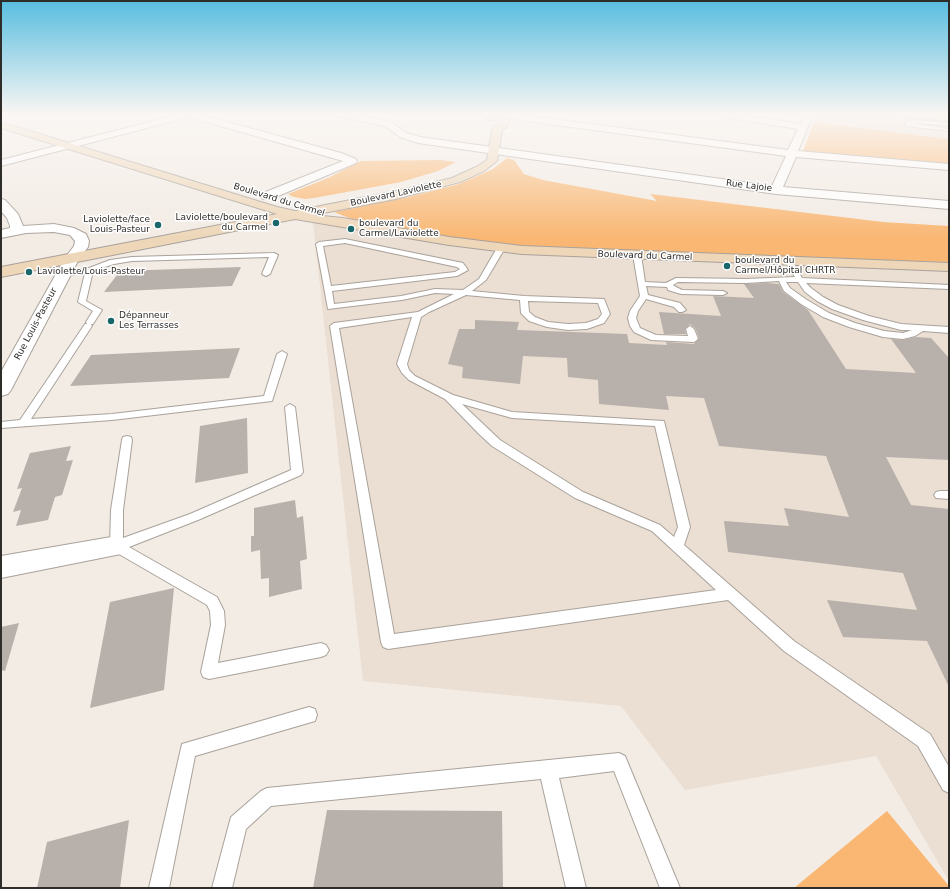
<!DOCTYPE html>
<meta charset="utf-8">
<style>
body{margin:0}
#map{position:relative;width:950px;height:889px;overflow:hidden;background:#f3ece5;font-family:"DejaVu Sans",sans-serif}
canvas{display:block}
.frame{position:absolute;inset:0;border:2px solid #2f2d2a;pointer-events:none}
</style>
<div id="map">
<canvas width="950" height="889"></canvas>
<div class="frame"></div>
</div>
<script>
const context = document.querySelector('canvas').getContext('2d');
context.lineJoin = 'round';
function fillPath(path, color) {
  context.fillStyle = color;
  context.fill(path, 'evenodd');
}
function shape(rows) {
  const path = new Path2D();
  for (const r of rows) {
    path.moveTo(r[0], r[1]);
    for (let i = 2; i < r.length; i += 2) path.lineTo(r[i], r[i + 1]);
  }
  return path;
}
function strokePath(path, color, width, dash) {
  context.strokeStyle = color;
  context.lineWidth = width;
  context.lineCap = dash ? 'butt' : 'round';
  context.setLineDash(dash || []);
  context.stroke(path);
}
function label(font, color, halo, rows, align = 'center') {
  context.font = font + ' "DejaVu Sans",sans-serif';
  context.lineWidth = 3;
  context.setLineDash([]);
  context.textBaseline = 'middle';
  context.strokeStyle = halo;
  context.fillStyle = color;
  for (const [text, x, y, turn = 0] of rows) {
    context.save();
    context.translate(x, y);
    context.rotate((+turn || 0) * Math.PI / 180);
    context.textAlign = isNaN(turn) ? turn : align;
    if (halo) context.strokeText(text, 0, 0);
    context.fillText(text, 0, 0);
    context.restore();
  }
}
const built = shape([
 [818,114,878,114,949,121,949,139,814,122],
 [313,222,949,268,949,881,876,756,685,790,621,706,363,681]
]);
const green = shape([
 [814,122,949,139,949,166,803,151],
 [507,158,514,160,524,174,543,180,657,201,650,194,883,222,949,226,949,262,780,259,516,247,369,226,334,212,409,197,459,184,493,169],
 [440,160,456,162,438,171,401,182,314,198,305,199,294,197,288,194,328,178,361,161],
 [887,811,949,886,949,888,794,888]
]);
const building = shape([
 [241,267,232,286,104,292,120,271],
 [767,283,779,284,783,292,808,310,846,369,916,373,891,339,903,340,916,337,931,338,949,358,949,460,886,457,911,505,949,509,949,687,927,641,843,637,827,600,917,610,903,573,728,552,724,521,789,526,784,508,849,517,826,456,719,446,704,398,666,396,669,410,599,404,598,380,568,377,567,358,523,356,520,384,462,378,463,367,448,364,459,329,475,329,475,320,519,322,517,330,627,334,629,343,667,345,666,342,694,344,699,338,695,328,690,324,685,329,686,334,664,334,659,312,721,316,713,296,754,298,744,284],
 [240,348,229,378,70,386,91,355],
 [247,418,248,473,195,483,200,426],
 [71,446,66,461,73,460,62,495,55,497,48,520,16,526,21,510,13,512,22,488,17,489,30,453],
 [295,500,297,518,303,516,307,559,300,561,302,589,269,597,269,578,261,579,260,550,251,552,251,536,254,536,254,508],
 [174,588,164,690,90,708,110,602],
 [19,623,5,671,1,670,1,627],
 [327,810,502,811,503,888,313,888],
 [129,820,120,888,37,888,47,842]
]);
const lane = shape([
 [913,120,949,123,949,125,910,123,949,129,949,131,906,126,906,121,913,120],
 [345,239,463,263,468,270,457,276,332,291,334,304,401,296,435,289,463,290,479,279,497,248,501,246,505,248,486,280,472,291,524,296,604,299,610,314,604,323,587,329,568,330,547,327,529,321,521,313,520,300,466,295,429,312,421,317,407,364,409,370,415,376,453,395,512,412,664,421,690,527,684,545,794,641,930,734,949,767,949,793,943,790,918,746,784,651,728,600,388,649,383,647,381,642,330,326,334,323,418,312,454,294,435,293,402,300,328,309,316,244,319,242,345,239],
 [345,243,457,267,460,269,455,272,331,286,323,246,345,243],
 [528,301,598,303,602,314,598,319,586,323,568,324,548,322,535,317,529,312,528,301],
 [412,317,397,364,402,373,409,380,445,399,479,434,492,446,575,498,652,531,716,590,394,634,339,328,412,317],
 [462,404,512,418,655,426,678,527,674,537,660,525,583,492,500,440,462,404],
 [274,253,278,255,270,274,266,276,262,274,269,257,132,261,114,264,93,271,86,301,102,310,93,324,91,324,92,326,31,419,112,414,264,396,277,354,282,351,287,354,272,401,112,420,1,428,1,422,20,420,85,324,87,324,86,322,93,311,78,302,85,273,63,276,59,274,60,272,89,268,110,260,132,257,274,253],
 [634,253,637,253,641,255,645,282,666,283,676,278,746,279,795,277,784,260,788,258,791,258,802,278,949,285,949,289,806,283,811,288,823,297,838,305,869,316,901,324,949,327,949,333,923,331,915,336,903,339,883,337,849,327,823,317,801,304,784,291,779,281,746,283,678,282,673,285,674,286,682,290,723,291,727,293,723,295,681,294,668,290,667,287,646,286,648,295,680,303,686,310,682,312,679,312,674,307,646,299,638,311,636,318,640,328,656,335,688,336,686,329,690,326,694,329,698,339,694,342,651,340,634,332,630,326,628,318,630,311,640,296,633,255,634,253],
 [786,282,798,282,805,292,817,301,832,309,863,320,901,330,912,330,903,333,884,331,855,323,829,313,807,300,790,288,786,282],
 [290,404,295,407,303,472,301,475,198,520,129,547,217,597,224,611,225,625,218,663,321,643,326,645,329,650,326,655,321,657,209,679,203,677,201,672,211,625,210,611,207,605,112,550,110,546,111,510,122,440,123,437,127,436,131,437,132,440,123,510,123,538,190,514,291,470,285,407,290,404],
 [940,491,949,491,949,499,936,498,934,495,936,492,940,491],
 [309,707,315,709,317,715,315,721,195,756,169,888,149,888,182,744,309,707],
 [619,753,625,756,680,888,660,888,614,771,559,778,586,888,566,888,541,779,271,806,246,829,232,888,212,888,231,817,261,791,267,788,619,753]
]);
const street = shape([
 [181,114,198,114,341,153,356,159,357,161,356,163,271,199,263,199,261,196,263,193,343,161,189,117,1,166,1,160,181,114],
 [336,114,352,114,391,122,406,133,420,137,772,186,786,156,504,118,500,115,515,114,788,150,798,129,723,117,719,114,738,114,800,124,805,114,813,114,798,151,949,164,949,170,796,157,783,187,949,201,949,209,776,194,418,143,400,137,385,126,337,116,336,114],
 [933,114,949,114,949,119,934,116,933,114],
 [1,199,5,200,18,214,23,226,54,224,74,228,86,234,89,241,88,247,79,259,11,390,8,394,1,396,1,372,65,258,74,246,75,241,70,235,54,232,26,233,1,238,1,230,10,228,10,226,7,218,1,211,1,199],
 [117,536,126,539,130,546,126,553,1,578,1,556,117,536]
]);
const secondary = shape([
 [481,114,491,114,496,118,495,120,489,120,481,114],
 [500,114,508,114,509,123,502,131,497,161,484,171,460,182,396,199,313,215,343,218,449,237,522,246,949,263,949,271,522,254,449,245,295,219,1,277,1,267,277,214,1,128,1,122,277,207,295,211,396,191,452,178,476,167,487,160,492,130,499,122,500,114],
 [902,114,949,115,949,121,906,117,902,114]
]);
const markers = [
 [276,223,4,"#19676b"],
 [158,225,4,"#19676b"],
 [351,229,4,"#19676b"],
 [727,266,4,"#19676b"],
 [29,272,4,"#19676b"],
 [111,321,4,"#19676b"]
];
const farStreetnames = [
 ["Rue Lajoie",749,186,7],
 ["Boulevard Laviolette",396,194,-12],
 ["Boulevard du Carmel",279,200,17],
 ["Boulevard du Carmel",645,256,2],
 ["Rue Louis-Pasteur",36,324,-62]
];
const farPoinames = [
 ["Laviolette/boulevard",268,218,"right"],
 ["du Carmel",268,228,"right"],
 ["Laviolette/face",150,220,"right"],
 ["Louis-Pasteur",150,230,"right"],
 ["boulevard du",359,224],
 ["Carmel/Laviolette",359,234],
 ["boulevard du",735,261],
 ["Carmel/Hôpital CHRTR",735,271],
 ["Laviolette/Louis-Pasteur",37,272],
 ["Dépanneur",119,316],
 ["Les Terrasses",119,326]
];
fillPath(built, '#ebded2');
fillPath(green, '#f9b773');
fillPath(building, '#b8b1ab');
strokePath(lane, '#a9a29b', 2);
strokePath(street, '#a9a29b', 2);
strokePath(secondary, '#a9a29b', 2);
fillPath(lane, '#fff');
fillPath(street, '#fff');
fillPath(secondary, '#eed7b9');
const sky = context.createLinearGradient(0, 0, 0, 238);
sky.addColorStop(0, '#57bde0');
sky.addColorStop(0.48, '#faf6f3');
sky.addColorStop(1, '#faf6f300');
context.fillStyle = sky;
context.fillRect(0, 0, 950, 238);
for (const [x, y, r, color] of markers) {
  const dot = new Path2D();
  dot.arc(x, y, r, 0, 2 * Math.PI);
  context.fillStyle = color;
  context.fill(dot);
  strokePath(dot, '#fff', 1.5);
}
label('9px', '#2f2d2a', '#fff', farStreetnames);
label('9px', '#2f2d2a', '#fff', farPoinames, 'left');
</script>
